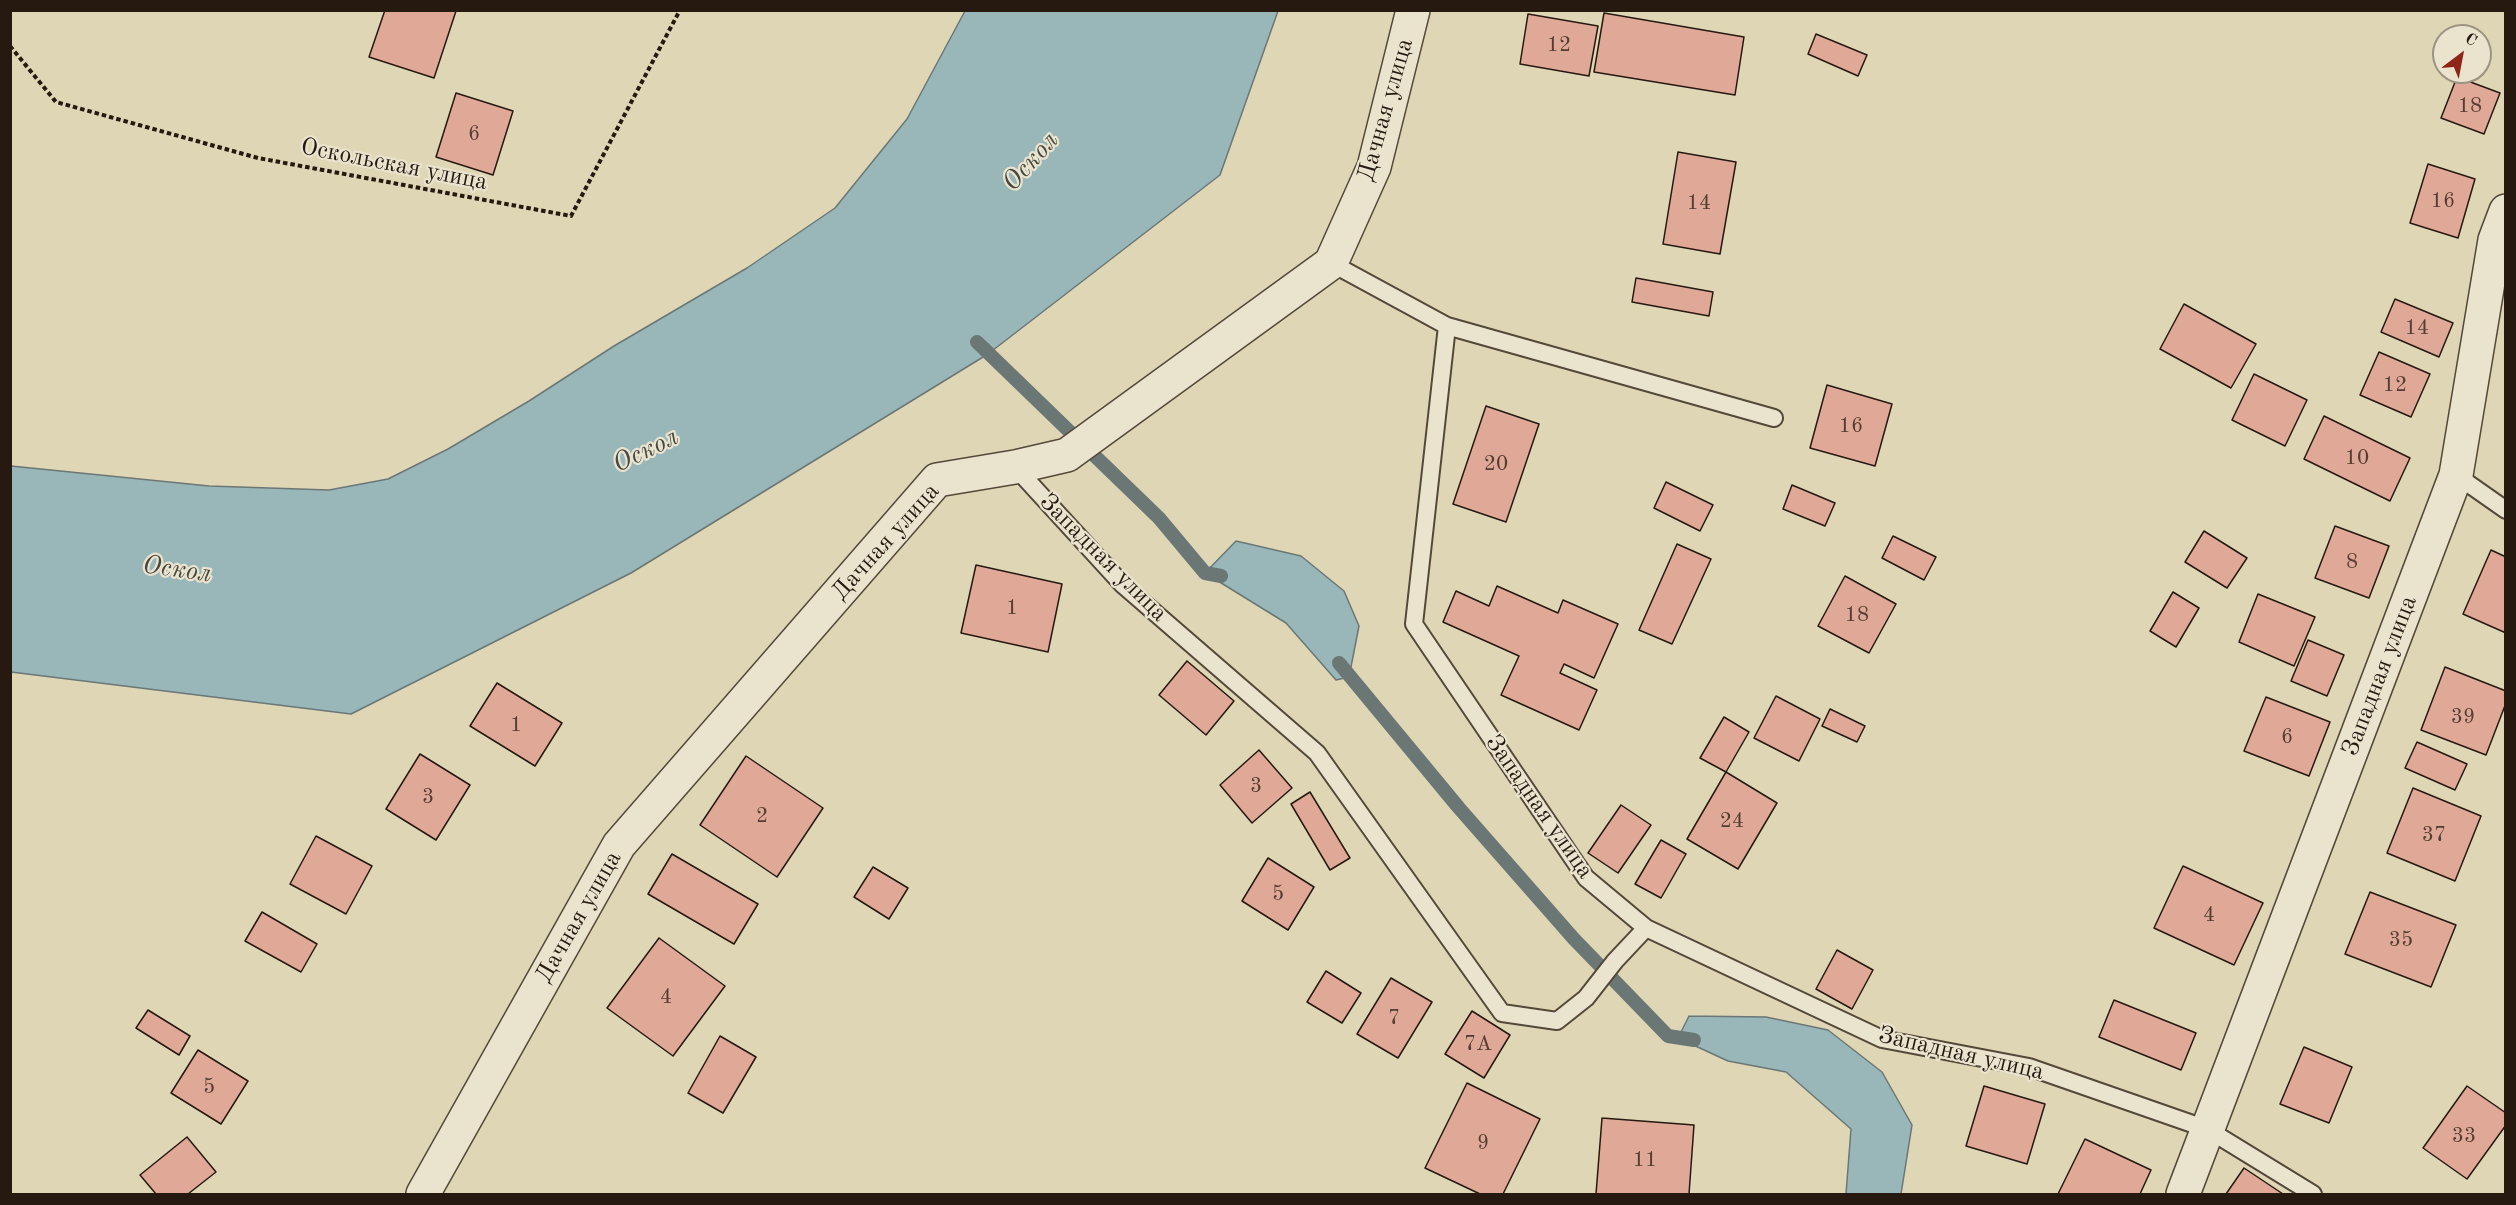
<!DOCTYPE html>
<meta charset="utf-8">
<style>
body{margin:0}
#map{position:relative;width:2516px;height:1205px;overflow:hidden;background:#dfd6b5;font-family:"Old Standard TT",serif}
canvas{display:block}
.frame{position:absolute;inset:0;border:12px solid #261910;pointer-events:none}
.north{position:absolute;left:2432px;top:24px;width:60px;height:60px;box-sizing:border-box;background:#eae4cf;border:2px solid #9c9383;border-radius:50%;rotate:32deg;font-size:16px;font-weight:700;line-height:24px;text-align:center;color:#261910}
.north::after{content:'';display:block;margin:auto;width:21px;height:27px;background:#8f2418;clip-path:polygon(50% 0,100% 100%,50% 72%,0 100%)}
</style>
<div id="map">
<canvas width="2516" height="1205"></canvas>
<div class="frame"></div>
<div class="north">С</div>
</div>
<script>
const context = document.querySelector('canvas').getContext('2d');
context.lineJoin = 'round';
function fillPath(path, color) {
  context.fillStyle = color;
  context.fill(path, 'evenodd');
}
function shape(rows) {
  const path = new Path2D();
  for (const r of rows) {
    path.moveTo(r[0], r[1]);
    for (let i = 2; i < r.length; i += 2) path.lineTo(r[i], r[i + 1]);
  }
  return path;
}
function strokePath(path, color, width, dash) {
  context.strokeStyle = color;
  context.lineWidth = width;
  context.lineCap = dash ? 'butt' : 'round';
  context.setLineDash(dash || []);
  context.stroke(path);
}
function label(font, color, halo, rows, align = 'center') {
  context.font = font + ' "Old Standard TT",serif';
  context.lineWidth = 4.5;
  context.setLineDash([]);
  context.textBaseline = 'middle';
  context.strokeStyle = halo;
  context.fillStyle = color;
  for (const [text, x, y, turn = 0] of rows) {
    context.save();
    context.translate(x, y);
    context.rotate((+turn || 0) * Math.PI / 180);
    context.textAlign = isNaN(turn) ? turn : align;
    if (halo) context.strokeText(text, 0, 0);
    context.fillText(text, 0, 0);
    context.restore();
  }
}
const water = shape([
 [965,11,1278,11,1220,175,988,354,631,573,351,714,11,672,11,466,209,486,329,490,388,479,448,449,529,401,614,346,747,268,835,208,907,119,965,11],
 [1236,541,1301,556,1344,591,1359,626,1349,677,1336,680,1286,623,1205,573,1236,541],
 [1689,1016,1766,1017,1828,1030,1882,1072,1912,1125,1901,1194,1846,1194,1851,1129,1786,1072,1728,1061,1678,1038,1689,1016]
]);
const stream = shape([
 [977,342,1159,518,1205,573,1221,576],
 [1339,663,1459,808,1574,939,1668,1036,1694,1040]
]);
const building = shape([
 [385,10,456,11,434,78,369,57,385,10],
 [1604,13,1744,37,1735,95,1594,72,1604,13],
 [1528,14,1598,26,1589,76,1520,64,1528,14],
 [1816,34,1867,55,1858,76,1808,54,1816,34],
 [2457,77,2500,93,2484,134,2441,118,2457,77],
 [456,93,513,111,493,175,436,157,456,93],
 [1678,152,1736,162,1720,254,1663,244,1678,152],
 [2428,164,2475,179,2458,238,2410,223,2428,164],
 [1636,278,1713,292,1709,316,1632,302,1636,278],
 [2395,299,2453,323,2439,357,2381,332,2395,299],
 [2184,304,2256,344,2231,388,2160,349,2184,304],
 [2379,352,2430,374,2411,417,2360,395,2379,352],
 [2254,374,2307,400,2285,446,2232,420,2254,374],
 [1827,385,1892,404,1875,466,1810,448,1827,385],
 [1486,406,1539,424,1506,522,1453,504,1486,406],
 [2324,416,2410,458,2390,501,2304,459,2324,416],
 [1666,482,1713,505,1700,531,1654,508,1666,482],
 [1792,485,1835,503,1825,526,1783,509,1792,485],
 [2335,526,2389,546,2369,598,2315,578,2335,526],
 [2204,531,2247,558,2227,588,2185,562,2204,531],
 [1893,536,1936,557,1924,580,1882,558,1893,536],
 [1677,544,1711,559,1672,644,1639,630,1677,544],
 [2491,550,2506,557,2506,633,2463,614,2491,550],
 [976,565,1062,584,1048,652,961,633,976,565],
 [1845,576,1896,604,1869,653,1818,626,1845,576],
 [1497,586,1558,613,1563,600,1618,624,1594,678,1564,664,1560,673,1597,690,1579,730,1501,695,1519,656,1443,622,1456,591,1489,606,1497,586],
 [2173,592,2199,608,2176,647,2150,631,2173,592],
 [2258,594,2315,617,2294,666,2239,642,2258,594],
 [2308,640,2344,655,2327,696,2291,681,2308,640],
 [1187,661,1234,701,1206,735,1159,695,1187,661],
 [2445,667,2506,691,2506,703,2486,755,2421,730,2445,667],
 [497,683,562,723,535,766,470,726,497,683],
 [1776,696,1820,719,1799,761,1754,738,1776,696],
 [2266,697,2330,722,2309,776,2244,751,2266,697],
 [1830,709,1865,726,1857,742,1822,726,1830,709],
 [1724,717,1749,732,1726,772,1700,758,1724,717],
 [2417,742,2467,764,2455,790,2405,768,2417,742],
 [1259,750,1292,788,1252,823,1220,785,1259,750],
 [420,754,470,785,436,840,386,809,420,754],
 [746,756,823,808,777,877,700,825,746,756],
 [1726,772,1777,803,1738,869,1687,839,1726,772],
 [2413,788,2481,816,2455,881,2387,853,2413,788],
 [1310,792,1350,858,1330,870,1291,804,1310,792],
 [1621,805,1651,825,1618,873,1588,853,1621,805],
 [316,836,372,866,346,914,290,884,316,836],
 [1661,840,1686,854,1661,898,1635,884,1661,840],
 [672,854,758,904,734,944,648,894,672,854],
 [1268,858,1314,887,1288,930,1242,901,1268,858],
 [2183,866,2263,903,2234,965,2154,928,2183,866],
 [873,867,908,888,889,919,854,897,873,867],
 [2370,892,2456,925,2431,987,2345,954,2370,892],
 [262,912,317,944,301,972,245,941,262,912],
 [659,938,725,986,673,1056,607,1008,659,938],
 [1837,950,1873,970,1852,1009,1816,989,1837,950],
 [1326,971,1361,993,1342,1023,1307,1002,1326,971],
 [1391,978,1432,1002,1398,1058,1357,1034,1391,978],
 [2114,1000,2196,1033,2181,1070,2099,1037,2114,1000],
 [148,1010,190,1036,179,1055,136,1028,148,1010],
 [1472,1011,1510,1035,1484,1078,1445,1054,1472,1011],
 [720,1036,756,1057,723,1113,688,1093,720,1036],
 [2304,1047,2352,1067,2329,1123,2280,1104,2304,1047],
 [198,1050,248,1081,221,1124,171,1093,198,1050],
 [1467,1083,1540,1119,1503,1194,1480,1194,1425,1168,1467,1083],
 [1984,1086,2045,1104,2027,1164,1966,1146,1984,1086],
 [2467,1086,2506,1113,2506,1125,2467,1179,2423,1148,2467,1086],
 [1602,1118,1694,1125,1689,1194,1596,1194,1602,1118],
 [187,1137,216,1172,188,1194,156,1194,140,1175,187,1137],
 [2085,1139,2151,1170,2140,1194,2058,1194,2085,1139],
 [2244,1168,2283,1194,2226,1194,2244,1168]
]);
const path = shape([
 [10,46,56,102,258,158,571,216,680,10]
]);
const service = shape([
 [1331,263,1447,326,1414,624,1586,878,1646,928,1882,1039,2029,1067,2207,1129,2313,1194],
 [1447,326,1774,418],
 [1015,467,1123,585,1317,753,1502,1013,1557,1021,1586,998,1615,961,1646,928],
 [2456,475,2506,510]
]);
const minor = shape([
 [423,1194,619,845,937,480,1015,467,1067,455,1331,263,1374,167,1413,10],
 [2183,1194,2456,475,2495,240,2506,211]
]);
const numberNames = [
 ["12",1559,45],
 ["18",2470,106],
 ["6",474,134],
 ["16",2443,201],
 ["14",1699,203],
 ["14",2417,328],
 ["12",2395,385],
 ["16",1851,426],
 ["10",2357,458],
 ["20",1496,464],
 ["8",2352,562],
 ["1",1012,608],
 ["18",1857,615],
 ["39",2463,717],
 ["1",516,725],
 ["6",2287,737],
 ["3",1256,786],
 ["3",428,797],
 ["2",762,816],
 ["24",1732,821],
 ["37",2434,835],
 ["5",1278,894],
 ["4",2209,915],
 ["35",2401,940],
 ["4",666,997],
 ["7",1394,1018],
 ["7А",1478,1044],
 ["5",209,1087],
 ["33",2464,1136],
 ["9",1483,1143],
 ["11",1645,1160]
];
const streetNames = [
 ["Дачная улица",1386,110,-74],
 ["Оскольская улица",394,165,11],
 ["Дачная улица",886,542,-48],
 ["Западная улица",1103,558,45],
 ["Западная улица",2380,676,-69],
 ["Западная улица",1539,807,55],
 ["Дачная улица",579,917,-60],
 ["Западная улица",1961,1054,13]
];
const waterNames = [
 ["Оскол",1031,162,-48],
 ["Оскол",646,451,-26],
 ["Оскол",177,570,8]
];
fillPath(water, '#99b6b9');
strokePath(water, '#6b7775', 1.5);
strokePath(stream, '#6b7775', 14);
fillPath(building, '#e0a896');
strokePath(building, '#261910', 1.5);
strokePath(service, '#544839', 20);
strokePath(minor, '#544839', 36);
strokePath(path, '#261910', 4, [4.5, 3]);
strokePath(service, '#eae4cf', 16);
strokePath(minor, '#eae4cf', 33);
label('21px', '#543d32', null, numberNames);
label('24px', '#261910', '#eae4cf', streetNames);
label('italic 26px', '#484843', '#eae4cf', waterNames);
</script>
